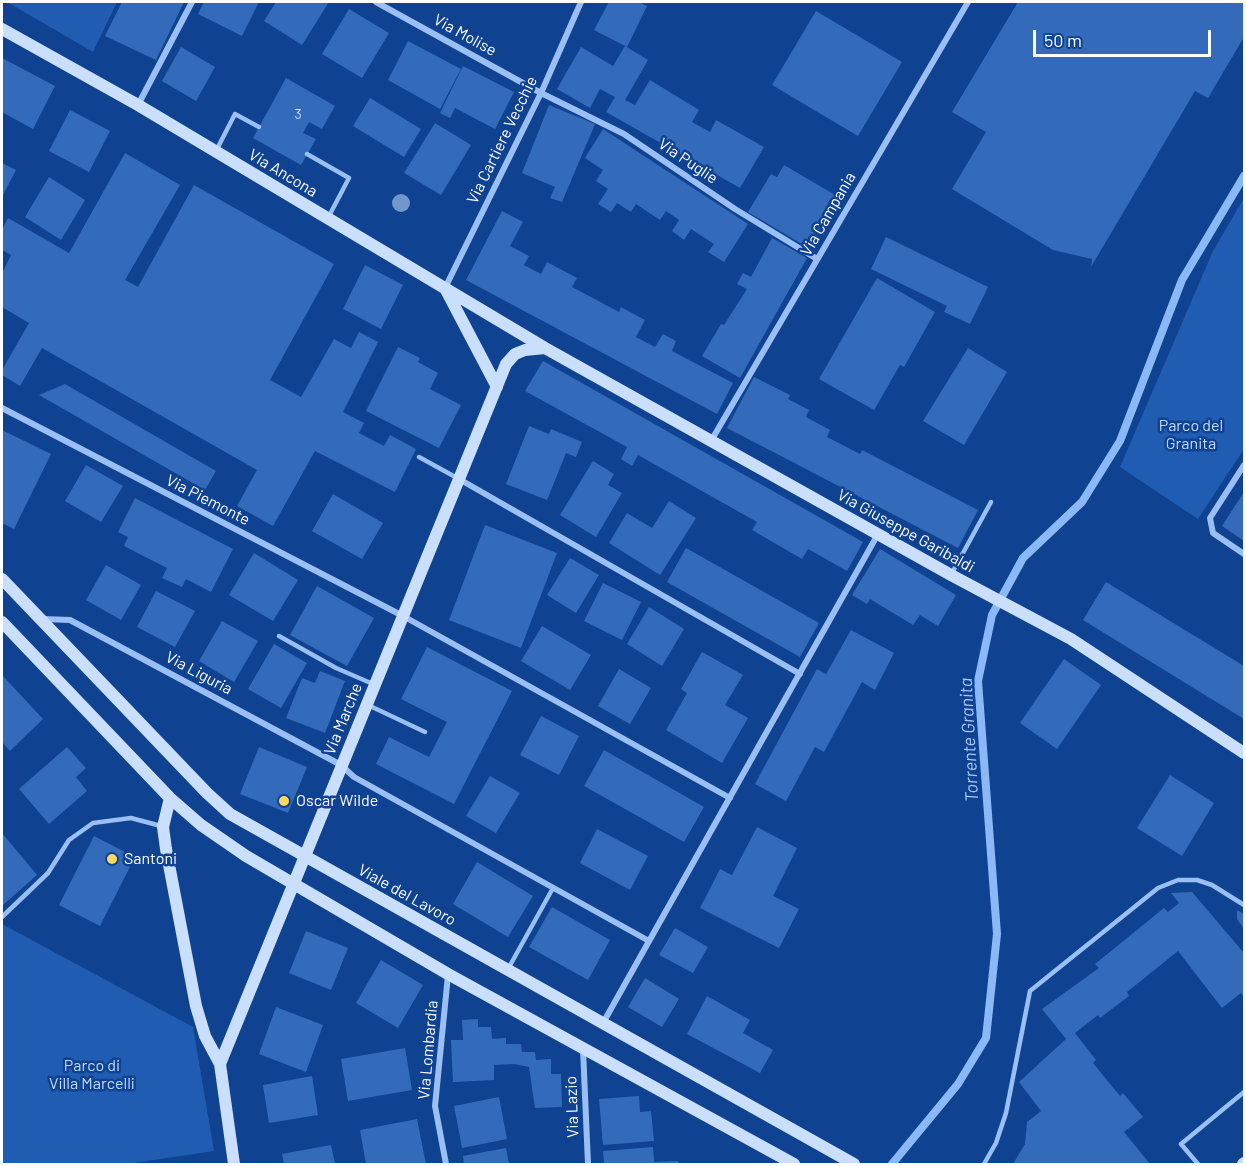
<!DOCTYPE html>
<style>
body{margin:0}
#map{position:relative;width:1246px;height:1166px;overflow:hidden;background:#0f4392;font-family:Barlow,sans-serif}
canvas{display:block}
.frame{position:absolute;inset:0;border:3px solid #fff;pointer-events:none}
.scale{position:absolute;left:1033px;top:30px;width:178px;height:27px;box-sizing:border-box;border:3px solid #fff;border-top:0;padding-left:8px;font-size:18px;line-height:21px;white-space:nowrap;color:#fff;-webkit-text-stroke:4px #0f4392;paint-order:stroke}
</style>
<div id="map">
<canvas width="1246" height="1166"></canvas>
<div class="frame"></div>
<div class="scale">50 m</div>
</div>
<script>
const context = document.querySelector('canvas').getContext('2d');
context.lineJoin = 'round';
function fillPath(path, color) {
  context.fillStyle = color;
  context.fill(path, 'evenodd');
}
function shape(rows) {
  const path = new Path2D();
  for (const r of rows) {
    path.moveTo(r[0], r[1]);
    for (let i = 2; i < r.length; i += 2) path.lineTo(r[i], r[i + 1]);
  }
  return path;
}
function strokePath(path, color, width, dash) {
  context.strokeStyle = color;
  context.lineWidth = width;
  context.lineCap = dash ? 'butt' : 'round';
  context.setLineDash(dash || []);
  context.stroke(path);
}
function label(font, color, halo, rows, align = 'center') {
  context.font = font + ' Barlow,sans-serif';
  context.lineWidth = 5;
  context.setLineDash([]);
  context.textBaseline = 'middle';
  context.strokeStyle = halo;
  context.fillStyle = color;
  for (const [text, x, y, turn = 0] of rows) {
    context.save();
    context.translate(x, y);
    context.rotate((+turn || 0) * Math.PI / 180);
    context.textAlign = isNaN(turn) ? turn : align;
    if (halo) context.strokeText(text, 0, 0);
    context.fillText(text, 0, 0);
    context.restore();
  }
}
const green = shape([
 [7,2,117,2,93,52],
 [1244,198,1244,449,1198,519,1120,467,1213,251],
 [2,924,193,1027,214,1151,127,1164,2,1163]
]);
const stream = shape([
 [892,1164,958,1084,986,1038,997,934,978,681,992,615,1023,558,1082,502,1120,441,1182,280,1244,176]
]);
const building = shape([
 [122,2,184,2,156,60,105,36],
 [204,2,259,2,242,36,198,14],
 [276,2,329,2,302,45,264,21],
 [609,2,639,2,647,6,627,47,594,30],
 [1018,2,1244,2,1244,37,1208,98,1195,91,1091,267,1092,259,1053,250,952,189,986,132,952,112],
 [349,9,389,33,362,78,322,54],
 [816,11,902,62,858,136,772,85],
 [408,41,461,69,440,109,388,80],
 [625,46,648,60,625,100,635,105,650,80,699,110,692,122,710,132,716,120,764,147,740,188,606,112,615,97,600,89,590,108,557,89,581,47,613,66],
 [181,47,215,67,196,101,162,81],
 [2,58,55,86,33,129,2,112],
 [463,66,514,92,495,129,455,108,450,118,440,113],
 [286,78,335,106,322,129,309,122,303,133,316,139,301,165,253,138],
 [370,98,421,129,404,157,353,126],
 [549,105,595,124,562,202,550,198,555,187,522,173],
 [70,110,110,131,89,172,49,151],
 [435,123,471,145,441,195,404,173],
 [603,129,748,224,724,262,708,252,714,244,691,229,684,240,672,231,679,220,666,211,660,220,636,204,631,212,617,203,611,212,598,204,608,189,596,181,603,170,585,158],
 [125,153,180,185,125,280,138,287,194,185,334,264,270,380,301,397,334,339,351,348,359,332,378,342,343,412,364,423,359,433,384,446,390,435,416,449,395,492,315,451,273,526,237,506,257,470,42,348,20,386,2,375,2,370,29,323,2,307,2,273,11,255,2,250,2,230,8,218,69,253],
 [2,163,16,170,2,197],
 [784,165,842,199,812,250,748,212,771,174,777,177],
 [49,177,85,200,61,240,25,217],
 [502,211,523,222,510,246,529,256,524,265,541,274,547,262,577,278,572,287,619,312,621,307,645,320,636,337,655,347,663,334,676,341,672,351,733,383,717,414,466,280],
 [886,237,988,287,970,324,944,312,947,306,871,269],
 [772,238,807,258,740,378,702,356,721,324,724,325,747,289,737,284,743,273,751,277],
 [365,265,403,285,381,329,343,309],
 [877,278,935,312,904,367,900,365,874,410,819,379],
 [398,347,420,358,418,362,438,373,430,389,461,405,439,448,366,411],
 [968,348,1007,372,964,445,923,421],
 [543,361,863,542,847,571,808,549,802,559,752,530,757,522,638,455,632,466,621,459,627,447,525,391],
 [754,377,790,395,788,399,809,410,806,417,830,430,827,437,860,454,862,450,978,510,958,548,727,428],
 [65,384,216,471,205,490,39,395],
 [529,426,549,434,551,429,582,442,576,457,566,453,547,500,506,484],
 [2,430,51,454,14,529,2,523],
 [593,461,614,474,608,485,622,493,596,537,560,515],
 [86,465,123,486,101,522,65,501],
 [1244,492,1244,541,1222,526],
 [333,494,383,523,362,559,312,531],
 [135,498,233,549,211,592,186,579,182,587,162,578,167,568,124,546,128,537,118,532],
 [669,501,696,518,660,575,609,543,627,513,652,528],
 [485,525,557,553,521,648,449,620],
 [686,548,819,623,800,657,667,582],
 [880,549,956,595,938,626,920,615,913,625,870,599,867,604,852,595],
 [254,553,298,580,273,621,229,595],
 [570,558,599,575,576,613,547,595],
 [106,565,141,585,121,620,86,600],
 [1106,582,1244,666,1244,719,1083,620],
 [603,583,641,602,622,640,584,621],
 [317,586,374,618,347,666,290,635],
 [156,591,195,611,175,647,137,627],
 [649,607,684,629,662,666,627,644],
 [222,621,258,641,234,682,199,661],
 [542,626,591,655,570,690,521,661],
 [851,630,894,653,875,690,862,682,824,752,815,747,786,801,755,784,817,669,826,674],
 [274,644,307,663,281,708,248,689],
 [427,647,512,691,454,804,376,764,389,737,429,757,447,722,401,699],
 [702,652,743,675,725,705,748,718,722,763,666,730,687,693,681,689],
 [1064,659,1101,685,1057,749,1020,723],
 [619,669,651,688,630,724,598,706],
 [320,671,345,681,325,733,286,718,302,678,315,683],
 [2,675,43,719,10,751,2,742],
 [541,716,579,736,559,775,520,755],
 [67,747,86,768,76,777,87,791,49,824,19,789],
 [259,747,307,767,288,813,240,794],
 [604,750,704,807,684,842,584,786],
 [1170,775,1214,803,1182,856,1137,828],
 [490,776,520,793,496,833,466,816],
 [757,827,797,848,773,896,799,909,779,948,700,908,720,869,732,875],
 [597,829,648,856,630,890,580,863],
 [2,833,37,875,3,905,2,903],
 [94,836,135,857,100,926,59,905],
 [477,862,533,896,508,937,453,904],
 [1192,892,1244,953,1244,997,1241,993,1222,1008,1178,951,1127,992,1129,996,1100,1018,1098,1015,1075,1033,1096,1060,1093,1063,1120,1096,1123,1093,1143,1117,1124,1132,1150,1164,1013,1164,1025,1144,1027,1122,1041,1111,1019,1082,1066,1039,1042,1009,1099,968,1095,964,1164,908,1168,912,1179,903,1171,893],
 [552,907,610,940,588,980,529,947],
 [1237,910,1244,914,1244,929,1237,919],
 [675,928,708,947,693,973,659,955],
 [306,931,348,948,331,990,289,973],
 [381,960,423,985,398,1028,356,1003],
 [645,978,679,999,662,1027,628,1007],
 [707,996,750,1020,743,1033,773,1050,760,1073,687,1034],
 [276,1007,323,1025,306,1072,259,1054],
 [478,1019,478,1027,491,1027,492,1039,506,1038,506,1044,521,1044,522,1052,535,1052,536,1060,551,1059,551,1074,561,1074,562,1107,535,1108,529,1067,514,1064,494,1065,494,1080,453,1082,451,1040,463,1040,462,1020],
 [405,1048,412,1090,348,1101,341,1059],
 [312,1076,318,1115,269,1123,263,1085],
 [639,1096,640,1112,651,1111,654,1141,603,1145,599,1099],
 [499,1097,507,1139,462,1148,454,1106],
 [417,1119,426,1164,366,1164,360,1130],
 [331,1145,335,1164,284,1164,282,1154],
 [653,1147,654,1162,678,1161,679,1164,604,1164,603,1151],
 [506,1148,509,1164,464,1164,463,1156]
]);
const service = shape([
 [217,149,235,114,259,127],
 [307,154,349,178,329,216],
 [419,457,459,479],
 [952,573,991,502],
 [279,636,336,668,373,684],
 [368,705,425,732],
 [2,917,48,873,69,840,93,823,131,818,161,826],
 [508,969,553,888],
 [984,1164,996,1143,1006,1113,1030,991,1158,888,1178,880,1197,880,1212,885,1244,905],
 [1198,1164,1181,1144,1244,1092]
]);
const minor = shape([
 [376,2,541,93,624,134,735,209,817,259],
 [138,105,192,2],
 [445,288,541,93,581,2],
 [2,408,403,616,730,798],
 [711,441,968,2],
 [1244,465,1210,518,1213,533,1244,554],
 [459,479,800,674],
 [43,619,70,620,341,765,354,777,649,941],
 [603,1023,878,534],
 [583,1049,588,1164],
 [446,1164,435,1106,448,975]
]);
const secondary = shape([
 [2,29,138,105,545,348,951,575,1071,639,1244,753],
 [446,290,497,387],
 [2,579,207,793,230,814,854,1164],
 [2,622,170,798,201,825,246,856,448,974,794,1164],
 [170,798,163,827,166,849,196,1006,205,1036,220,1064],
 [234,1164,220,1064,506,364,515,354,525,350,545,348],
 [1243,1164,1244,1163]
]);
const trees = [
 [401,203]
];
const markers = [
 [284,801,6,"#ffd75d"],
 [112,859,6,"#ffd75d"]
];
const numberNames = [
 ["3",298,114]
];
const streetNames = [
 ["Via Molise",465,35,29],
 ["Via Cartiere Vecchie",502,140,-64],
 ["Via Puglie",688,161,34],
 ["Via Ancona",283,173,31],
 ["Via Campania",828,214,-60],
 ["Via Piemonte",208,500,27],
 ["Via Giuseppe Garibaldi",906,531,29],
 ["Via Liguria",199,673,28],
 ["Via Marche",343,719,-68],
 ["Viale del Lavoro",407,895,29],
 ["Via Lombardia",428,1050,-85],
 ["Via Lazio",572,1107,-92]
];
const parkNames = [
 ["Parco del",1191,426],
 ["Granita",1191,444],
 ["Parco di",92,1066],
 ["Villa Marcelli",92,1084]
];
const poiNames = [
 ["Oscar Wilde",296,801],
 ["Santoni",124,859]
];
const waterNames = [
 ["Torrente Granita",969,740,-93]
];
fillPath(green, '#205cb2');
strokePath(stream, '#8bb9f8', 8);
fillPath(building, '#336aba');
strokePath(service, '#9abff4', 4.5);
strokePath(minor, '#9abff4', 6);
strokePath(secondary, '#cadefd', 12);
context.fillStyle = '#7197cd';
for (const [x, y] of trees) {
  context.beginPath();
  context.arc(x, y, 9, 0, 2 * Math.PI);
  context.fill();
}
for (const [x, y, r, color] of markers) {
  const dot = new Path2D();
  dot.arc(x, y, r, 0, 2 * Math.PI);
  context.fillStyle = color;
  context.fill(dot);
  strokePath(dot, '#0f4392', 2);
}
label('14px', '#ccdaee', null, numberNames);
label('16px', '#fff', '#0f4392', streetNames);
label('16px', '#c2dbfe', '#0f4392', parkNames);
label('16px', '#fff', '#0f4392', poiNames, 'left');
label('italic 18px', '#a6c9fb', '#0f4392', waterNames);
</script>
